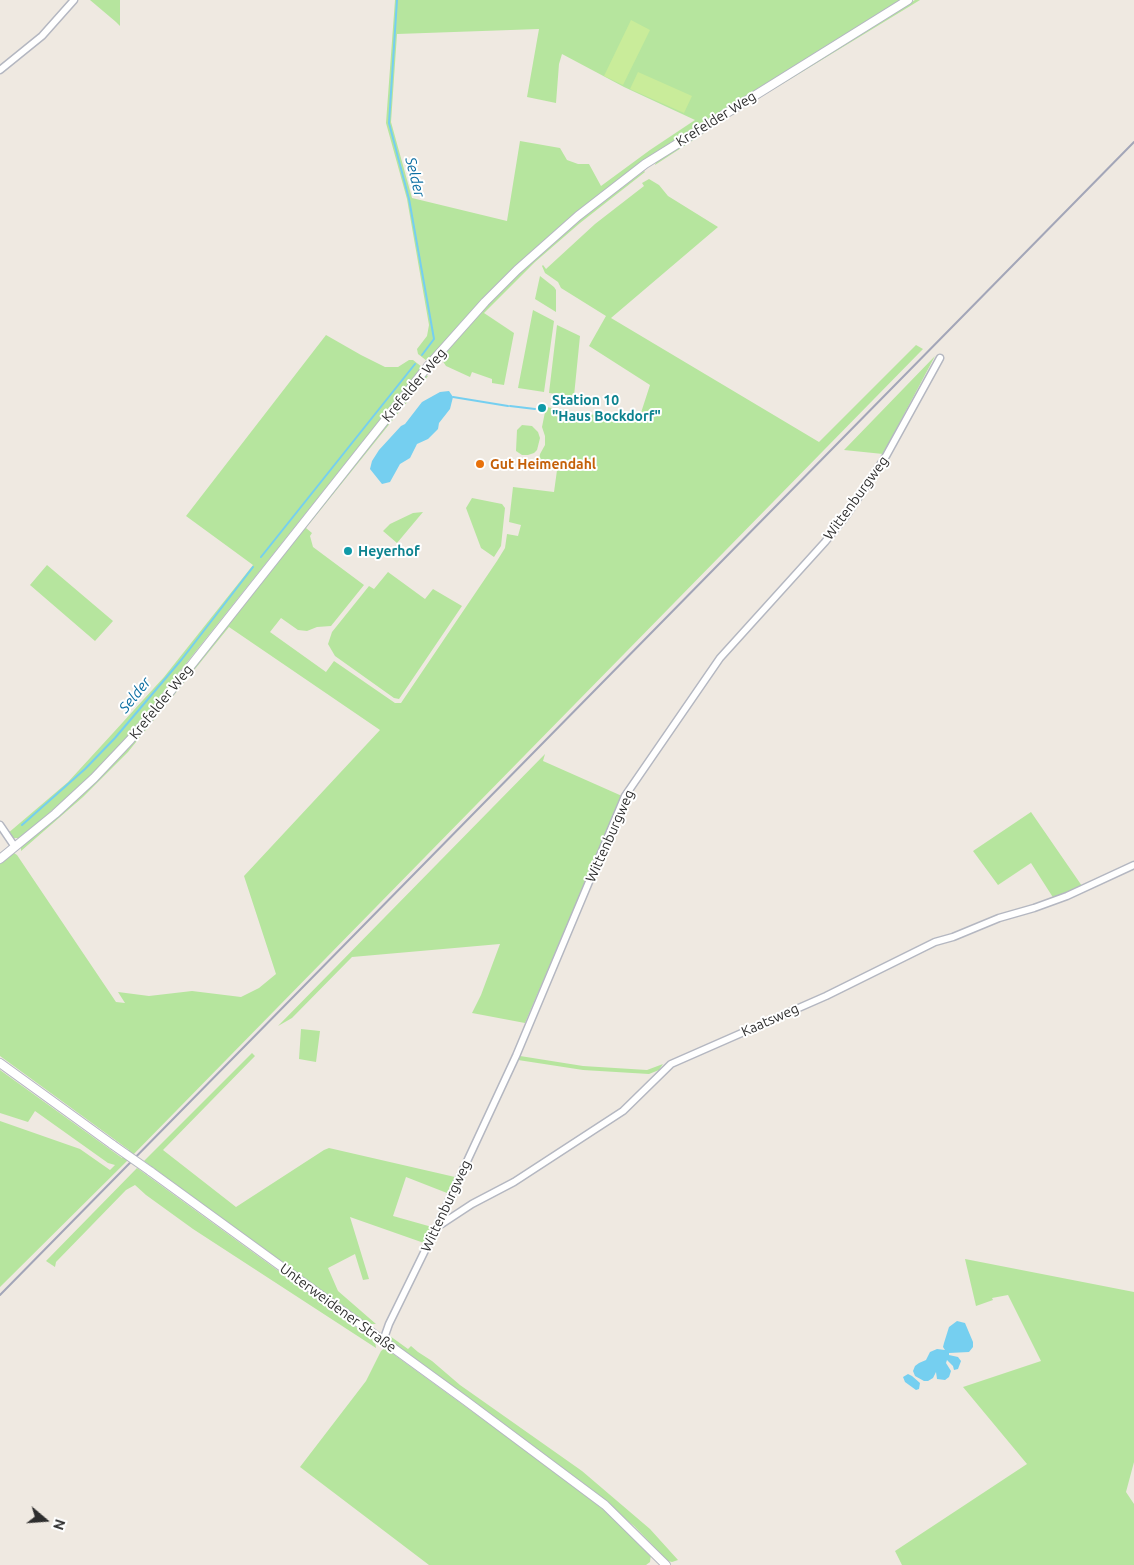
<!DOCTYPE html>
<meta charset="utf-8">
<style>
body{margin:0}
#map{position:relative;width:1134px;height:1565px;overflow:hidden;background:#efe9e1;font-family:Ubuntu,sans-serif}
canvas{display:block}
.north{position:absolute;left:20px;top:1495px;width:50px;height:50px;-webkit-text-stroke:4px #fff;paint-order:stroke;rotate:108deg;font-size:14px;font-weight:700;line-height:20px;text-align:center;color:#2e2e2e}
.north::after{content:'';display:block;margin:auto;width:18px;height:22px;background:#2e2e2e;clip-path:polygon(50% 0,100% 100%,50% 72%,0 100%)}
</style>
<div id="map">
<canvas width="1134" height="1565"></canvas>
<div class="north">N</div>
</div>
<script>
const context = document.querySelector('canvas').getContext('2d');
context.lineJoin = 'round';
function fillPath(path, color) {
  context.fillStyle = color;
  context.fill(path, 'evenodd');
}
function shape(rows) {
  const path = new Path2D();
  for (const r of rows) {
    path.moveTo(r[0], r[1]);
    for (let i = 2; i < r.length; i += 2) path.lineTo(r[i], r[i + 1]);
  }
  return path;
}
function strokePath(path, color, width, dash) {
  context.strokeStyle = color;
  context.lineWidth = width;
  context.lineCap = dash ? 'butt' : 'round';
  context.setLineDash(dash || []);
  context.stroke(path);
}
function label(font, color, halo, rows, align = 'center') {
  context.font = font + ' Ubuntu,sans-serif';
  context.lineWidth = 4;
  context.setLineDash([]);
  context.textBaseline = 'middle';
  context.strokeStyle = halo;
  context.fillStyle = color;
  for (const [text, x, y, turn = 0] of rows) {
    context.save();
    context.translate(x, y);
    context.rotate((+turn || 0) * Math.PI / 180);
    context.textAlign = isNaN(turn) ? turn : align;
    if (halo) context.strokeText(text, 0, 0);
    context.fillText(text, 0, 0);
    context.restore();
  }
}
const green = shape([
 [90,0,120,0,120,26,116,22],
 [395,0,901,0,723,110,652,155,603,191,575,214,511,271,464,319,427,361,418,354,417,349,427,336,429,325,407,199,386,123],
 [539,29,527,97,556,103,559,64,562,54,624,87,695,120,650,150,601,186,589,164,578,164,567,160,560,148,520,141,507,221,412,198,391,122,397,34],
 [915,0,920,0,738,111,655,165,656,162,684,143],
 [644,171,645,172,580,223,535,262,484,313,514,333,504,385,492,383,492,379,472,372,470,377,446,366,442,360,439,363,437,361,483,310,532,261,587,214],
 [649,179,659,185,668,196,718,227,611,318,819,442,916,345,923,349,127,1161,0,1287,0,1121,80,1149,110,1170,115,1165,108,1163,35,1111,28,1122,0,1113,0,1070,122,1158,129,1150,0,1056,0,864,14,853,17,855,116,1002,125,1003,118,992,149,996,192,991,241,997,259,988,276,974,244,876,380,730,229,627,128,752,83,797,21,851,21,847,81,795,114,763,160,710,426,375,428,376,306,528,312,533,310,536,313,547,364,585,331,626,317,627,307,631,298,630,281,618,270,632,326,672,334,661,395,703,401,703,497,561,505,548,507,534,518,536,521,525,509,522,513,487,554,492,558,463,539,461,540,454,545,445,545,436,542,427,546,407,638,422,650,385,589,346,606,316,561,288,558,282,545,273,542,266,543,265,546,269,595,224,644,186,642,183],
 [540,276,554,287,556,290,556,312,535,299],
 [533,310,554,321,544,392,518,388],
 [557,325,580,336,574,396,549,393],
 [326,335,361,355,385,367,398,367,409,360,413,360,422,367,126,739,83,783,23,836,19,838,13,838,7,834,68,782,113,733,164,677,253,565,186,516],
 [935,356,883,454,844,450],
 [522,425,532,426,538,432,540,438,537,450,534,453,528,455,522,455,516,451,517,430],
 [472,498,502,504,505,508,501,546,494,557,481,548,466,508],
 [423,512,397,543,383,531,390,524,413,513],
 [47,565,113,621,95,641,30,585],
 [388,572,425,599,433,589,462,606,399,699,394,698,335,656,328,644,332,632,369,586,374,589],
 [545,754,543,761,622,796,525,1023,472,1013,481,995,500,944,352,957,292,1018,278,1026],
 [1031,812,1082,886,1054,899,1031,863,998,885,973,851],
 [301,1029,320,1031,316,1062,299,1059],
 [252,1053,255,1056,163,1150,236,1207,324,1150,329,1148,455,1177,447,1193,406,1177,393,1216,432,1227,424,1243,350,1217,369,1279,363,1280,355,1254,328,1268,338,1291,376,1324,365,1324,144,1161],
 [520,1056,583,1066,647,1070,663,1064,659,1070,649,1074,583,1070,518,1060],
 [137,1168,375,1341,376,1348,193,1229,146,1195,135,1185,126,1190,56,1262,55,1267,46,1261],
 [965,1259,1134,1292,1134,1462,1126,1492,1134,1504,1134,1565,902,1565,895,1551,1027,1464,963,1387,1041,1361,1008,1295,992,1298,993,1300,976,1306],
 [390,1336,408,1349,411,1346,418,1352,432,1361,460,1385,582,1471,650,1529,678,1560,672,1562,668,1561,634,1526,588,1488,389,1341],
 [385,1348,572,1484,610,1515,651,1554,650,1562,646,1565,429,1565,300,1467,366,1381,381,1351]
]);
const pitch = shape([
 [631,20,650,30,623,85,604,76],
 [638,72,692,96,684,113,630,89]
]);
const water = shape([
 [449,391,453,397,450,409,439,423,438,429,428,439,417,444,410,458,400,464,390,482,382,484,370,469,372,461,379,450,401,426,405,424,422,402,440,392],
 [957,1321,965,1323,973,1342,973,1347,969,1352,949,1353,949,1355,958,1357,961,1361,958,1369,954,1370,953,1366,947,1360,946,1363,951,1371,949,1377,945,1380,937,1379,936,1372,933,1378,928,1381,924,1381,915,1376,913,1371,915,1366,919,1363,926,1360,930,1352,937,1349,945,1350,943,1347,944,1343,949,1327],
 [908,1374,912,1376,920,1383,919,1389,916,1390,905,1382,903,1377]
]);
const stream = shape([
 [397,0,389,123,409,199,434,339,422,355],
 [453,397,508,406],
 [510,406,535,409],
 [261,557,415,364],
 [22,825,85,769,115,738,182,659,253,567]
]);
const minor = shape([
 [0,70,42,36,74,0],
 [0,825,15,847],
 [437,1227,472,1204,514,1182,623,1111,671,1064,826,996,935,942,953,937,999,918,1034,908,1067,896,1134,865],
 [383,1341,389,1324,436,1228,516,1056,625,796,720,658,825,542,846,516,886,456,940,358]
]);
const tertiary = shape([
 [0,859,55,814,94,778,130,740,162,702,428,366,485,302,517,270,578,216,645,164,908,0],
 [0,1063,113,1145],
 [150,1171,466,1401,605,1505,666,1565]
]);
const rail = shape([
 [0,1295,1134,142]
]);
const tertiaryBridge = shape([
 [113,1145,150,1171]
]);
const markers = [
 [542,408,5,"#0f9aa8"],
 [480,464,5,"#e8710a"],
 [348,551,5,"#0f9aa8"]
];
const streetNames = [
 ["Krefelder Weg",716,119,-32],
 ["Krefelder Weg",414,385,-50],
 ["Wittenburgweg",856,498,-54],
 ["Krefelder Weg",161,702,-51],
 ["Wittenburgweg",610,836,-66],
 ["Kaatsweg",770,1020,-24],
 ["Wittenburgweg",446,1206,-65],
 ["Unterweidener Straße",338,1308,36]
];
const cultureNames = [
 ["Station 10",552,400],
 ["\"Haus Bockdorf\"",552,416],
 ["Heyerhof",358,551]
];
const foodNames = [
 ["Gut Heimendahl",490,464]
];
const waterNames = [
 ["Selder",415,177,76],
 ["Selder",135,695,-51]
];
fillPath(green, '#b6e59e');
fillPath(pitch, '#c9ec9a');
fillPath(water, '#75cff0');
strokePath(stream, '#75cff0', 2);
strokePath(minor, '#b4b7c1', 9);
strokePath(tertiary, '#b4b7c1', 10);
strokePath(minor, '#fff', 6);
strokePath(tertiary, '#fff', 8);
strokePath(rail, '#a3a6b8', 2);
strokePath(tertiaryBridge, '#b4b7c1', 10, []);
strokePath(tertiaryBridge, '#fff', 8);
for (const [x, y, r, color] of markers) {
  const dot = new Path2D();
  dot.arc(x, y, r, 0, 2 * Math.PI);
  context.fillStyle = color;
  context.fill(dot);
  strokePath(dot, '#fff', 2);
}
label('14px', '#2e2e2e', '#fff', streetNames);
label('bold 14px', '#0d838f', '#fff', cultureNames, 'left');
label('bold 14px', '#c56008', '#fff', foodNames, 'left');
label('italic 15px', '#0d6fa3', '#fff', waterNames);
</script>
